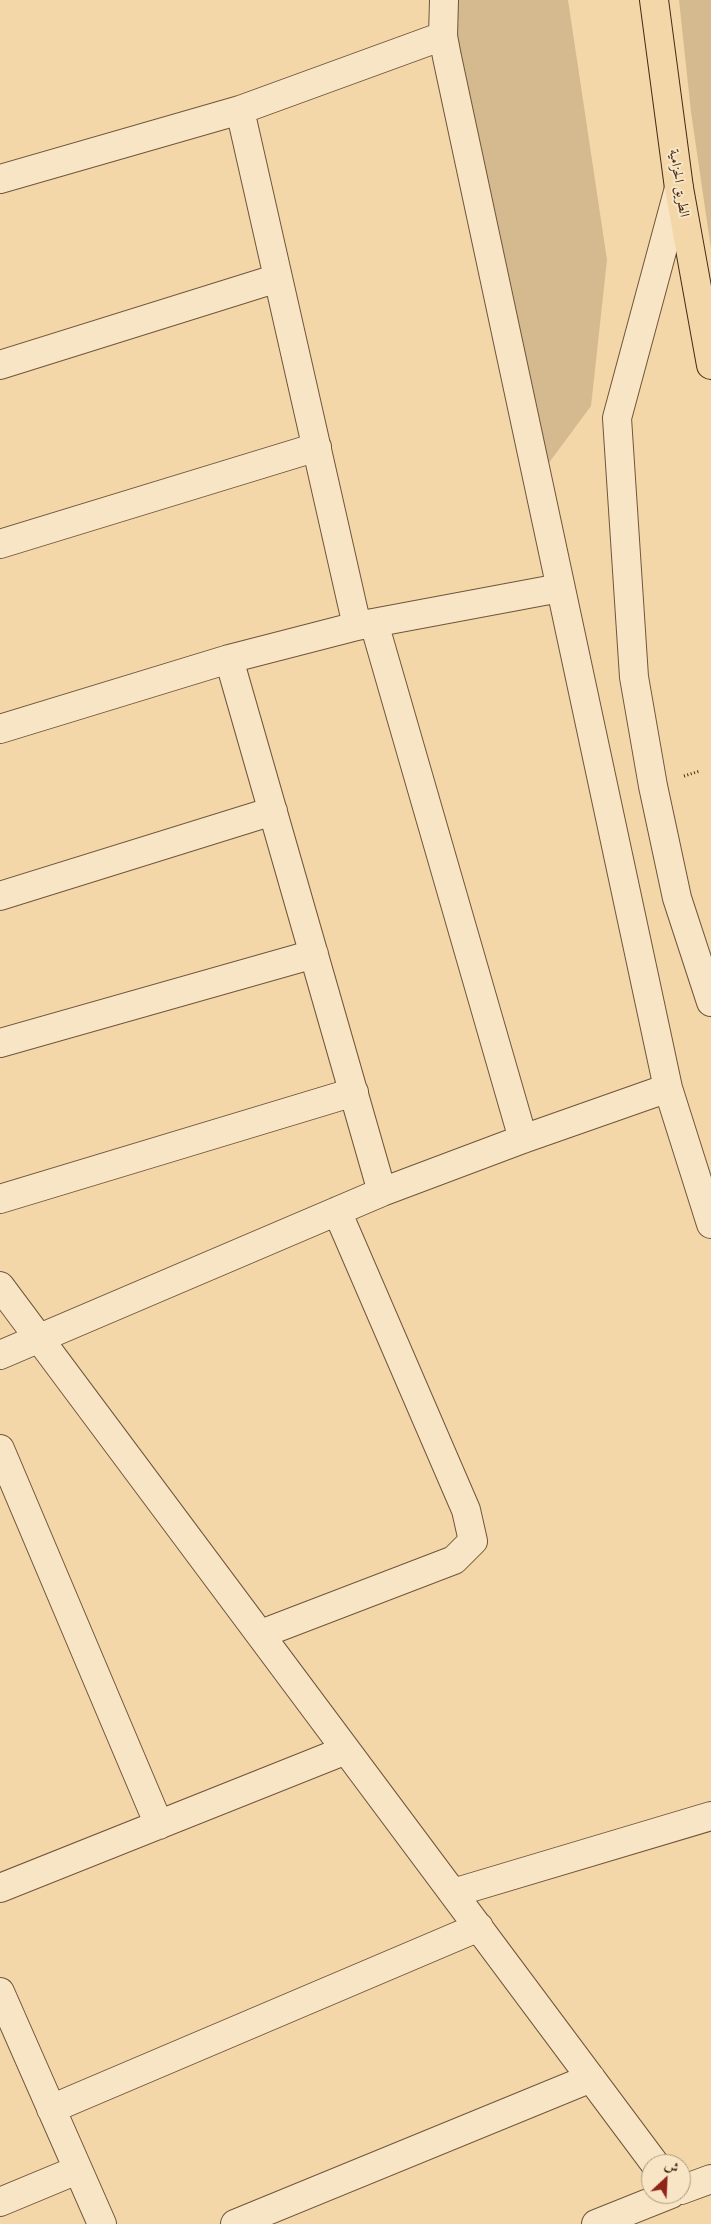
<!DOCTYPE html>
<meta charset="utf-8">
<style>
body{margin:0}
#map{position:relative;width:711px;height:2224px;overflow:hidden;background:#f3d7a8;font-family:"Libre Caslon Text",Amiri,serif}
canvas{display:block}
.north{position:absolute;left:641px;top:2154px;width:50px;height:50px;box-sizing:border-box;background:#f7e5c6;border:1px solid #b09a80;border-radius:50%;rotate:25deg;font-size:14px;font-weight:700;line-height:20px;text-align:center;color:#452a17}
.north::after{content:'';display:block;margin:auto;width:18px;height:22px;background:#8f2418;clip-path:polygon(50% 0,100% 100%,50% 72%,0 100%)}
</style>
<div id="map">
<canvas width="711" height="2224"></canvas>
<div class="north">ش</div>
</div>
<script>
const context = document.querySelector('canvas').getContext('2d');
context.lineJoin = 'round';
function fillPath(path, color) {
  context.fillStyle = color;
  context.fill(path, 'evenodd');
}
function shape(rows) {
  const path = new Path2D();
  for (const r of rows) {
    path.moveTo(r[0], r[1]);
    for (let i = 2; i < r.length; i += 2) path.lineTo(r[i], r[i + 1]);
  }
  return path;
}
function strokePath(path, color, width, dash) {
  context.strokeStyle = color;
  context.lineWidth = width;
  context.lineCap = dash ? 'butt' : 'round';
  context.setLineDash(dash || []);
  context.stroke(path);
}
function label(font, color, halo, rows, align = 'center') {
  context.font = font + ' "Libre Caslon Text",Amiri,serif';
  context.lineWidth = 4;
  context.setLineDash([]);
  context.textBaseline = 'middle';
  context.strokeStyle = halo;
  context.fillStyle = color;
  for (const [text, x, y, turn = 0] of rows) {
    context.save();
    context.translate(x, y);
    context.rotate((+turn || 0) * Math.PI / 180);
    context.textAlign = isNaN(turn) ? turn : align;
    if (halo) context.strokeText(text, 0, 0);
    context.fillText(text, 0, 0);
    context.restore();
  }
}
const green = shape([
 [440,0,568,0,607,260,591,406,528,491],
 [679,0,711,0,711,249,691,112]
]);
const path = shape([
 [684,776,700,771]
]);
const street = shape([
 [444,0,443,36,447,57,668,1088,711,1224],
 [240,110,357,626],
 [0,179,240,110,443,36],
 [679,188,617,418,634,677,653,786,677,898,711,1002],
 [0,365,278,278],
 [0,544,317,447],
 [374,623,523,1139],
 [229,659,382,1192],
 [0,729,229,659,357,626,560,588],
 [0,896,273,811],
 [0,1043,314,954],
 [0,1199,354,1092],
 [0,1286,655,2164],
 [0,1355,382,1192,523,1139,668,1088],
 [0,1449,159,1825],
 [261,1634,454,1560,473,1541,466,1510,337,1211],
 [0,1888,346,1750],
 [453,1893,711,1816],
 [0,1992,102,2224],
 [51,2109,479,1927],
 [681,2190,711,2179],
 [0,2202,77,2170],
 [235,2224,591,2078],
 [596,2224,671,2194]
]);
const highway = shape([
 [654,0,679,188,711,365]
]);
const streetNames = [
 ["الطريق الحزامية",679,183,81]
];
fillPath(green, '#d5ba8f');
strokePath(street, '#70553b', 30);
strokePath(highway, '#452a17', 30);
strokePath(path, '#452a17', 3, [1, 2.5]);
strokePath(street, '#f7e5c6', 28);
strokePath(highway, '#f3d7a8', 28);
label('14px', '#452a17', '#f7e5c6', streetNames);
</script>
